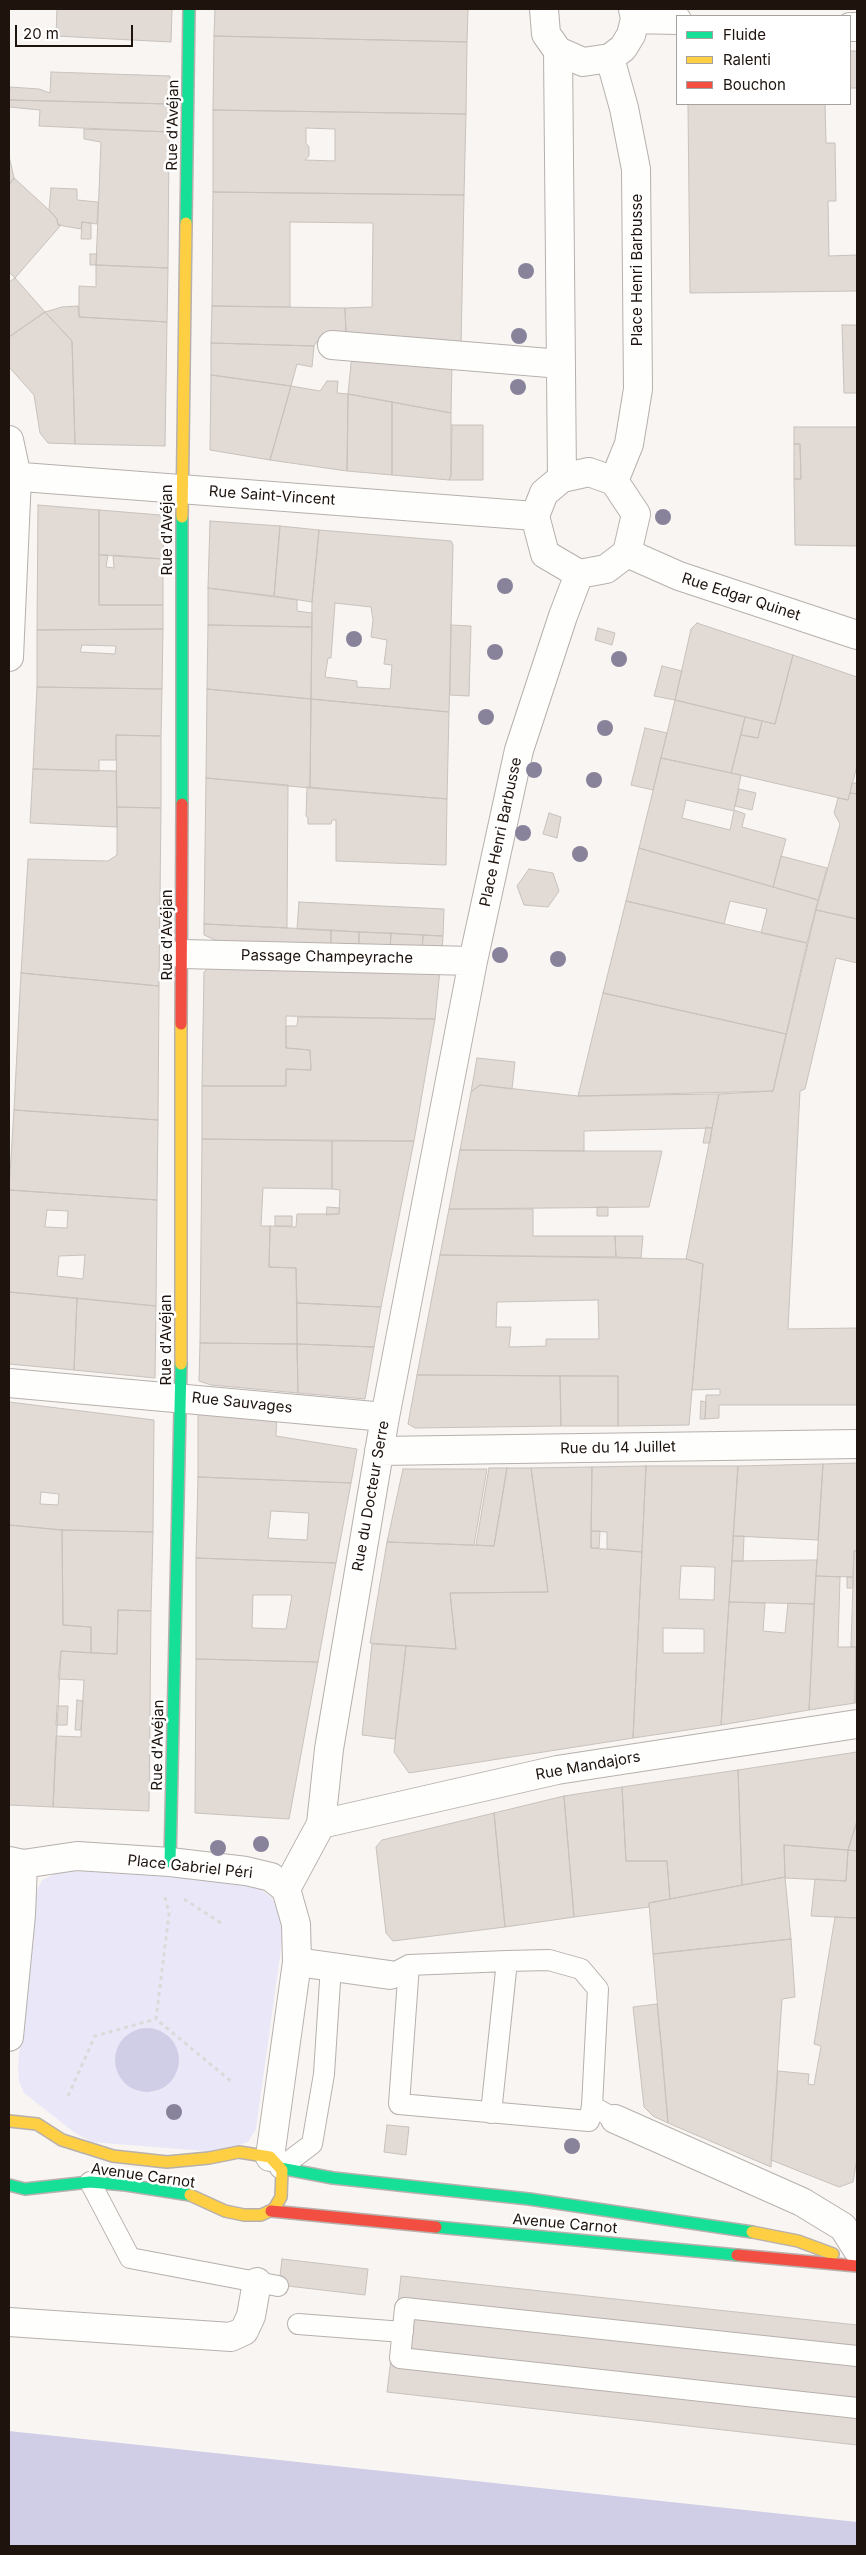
<!DOCTYPE html>
<meta charset="utf-8">
<style>
body{margin:0}
#map{position:relative;width:866px;height:2555px;overflow:hidden;background:#f8f5f2;font-family:Inter,sans-serif}
canvas{display:block}
.frame{position:absolute;inset:0;border:10px solid #1e140d;pointer-events:none}
.legend{position:absolute;left:676px;top:15px;width:175px;height:90px;box-sizing:border-box;background:#fff;border:1px solid #a5a19e;margin:0;padding:6px 9px;list-style:none;font-size:15px;color:#1e140d}
.legend li{display:flex;align-items:center;gap:10px;height:25px}
.legend b{width:25px;border:1px solid #a5a19e}
.scale{position:absolute;left:15px;top:25px;width:118px;height:22px;box-sizing:border-box;border:2px solid #1e140d;border-top:0;padding-left:6px;font-size:15px;line-height:18px;white-space:nowrap;color:#1e140d;-webkit-text-stroke:4px #fff;paint-order:stroke}
</style>
<div id="map">
<canvas width="866" height="2555"></canvas>
<div class="frame"></div>
<ul class="legend">
<li><b style="height:6px;background:#16e098"></b>Fluide</li>
<li><b style="height:6px;background:#ffcf43"></b>Ralenti</li>
<li><b style="height:6px;background:#f24e42"></b>Bouchon</li>
</ul>
<div class="scale">20 m</div>
</div>
<script>
const context = document.querySelector('canvas').getContext('2d');
context.lineJoin = 'round';
function fillPath(path, color) {
  context.fillStyle = color;
  context.fill(path, 'evenodd');
}
function shape(rows) {
  const path = new Path2D();
  for (const r of rows) {
    if (r.length === 3) {
      path.moveTo(r[0] + r[2], r[1]);
      path.arc(r[0], r[1], r[2], 0, 2 * Math.PI);
      continue;
    }
    path.moveTo(r[0], r[1]);
    for (let i = 2; i < r.length; i += 2) path.lineTo(r[i], r[i + 1]);
  }
  return path;
}
function strokePath(path, color, width, dash) {
  context.strokeStyle = color;
  context.lineWidth = width;
  context.lineCap = dash ? 'butt' : 'round';
  context.setLineDash(dash || []);
  context.stroke(path);
}
function label(font, color, halo, rows, align = 'center') {
  context.font = font + ' Inter,sans-serif';
  context.lineWidth = 5;
  context.setLineDash([]);
  context.textBaseline = 'middle';
  context.strokeStyle = halo;
  context.fillStyle = color;
  for (const [text, x, y, turn = 0] of rows) {
    context.save();
    context.translate(x, y);
    context.rotate((+turn || 0) * Math.PI / 180);
    context.textAlign = isNaN(turn) ? turn : align;
    if (halo) context.strokeText(text, 0, 0);
    context.fillText(text, 0, 0);
    context.restore();
  }
}
const green = shape([
 [71,1867,165,1872,255,1885,272,1898,285,1920,256,2129,248,2142,217,2152,91,2142,75,2133,24,2093,19,2081,18,2067,32,1901,42,1880]
]);
const water = shape([
 [147,2060,32],
 [9,2431,857,2522,857,2546,9,2546]
]);
const building = shape([
 [57,9,172,9,171,42,56,36,57,9],
 [215,9,468,9,467,42,214,36,215,9],
 [214,36,467,42,466,114,213,110,214,36],
 [850,51,857,51,857,88,850,88,850,51],
 [51,72,170,76,170,104,9,100,10,87,39,89,50,93,51,72],
 [9,100,170,104,169,132,39,126,40,110,9,107,9,100],
 [688,104,825,104,826,143,835,143,836,201,828,201,829,256,857,255,857,291,690,293,688,104],
 [213,110,466,114,464,195,213,192,213,110],
 [306,128,335,129,335,161,305,160,309,156,309,147,306,143,306,128],
 [84,129,169,132,168,268,96,265,101,142,84,139,84,129],
 [9,156,14,178,9,185,9,156],
 [14,178,49,210,57,219,58,225,61,225,15,278,9,272,9,185,14,178],
 [51,188,77,189,77,200,98,202,97,224,82,222,81,229,58,225,57,219,49,210,51,188],
 [213,192,464,195,461,347,346,334,345,308,372,307,373,223,290,222,290,307,212,306,213,192],
 [82,222,91,223,91,239,81,239,82,222],
 [90,254,97,254,96,265,90,265,90,254],
 [96,265,168,268,167,322,79,317,79,286,96,287,96,265],
 [15,278,45,312,9,337,9,282,15,278],
 [78,306,79,317,167,322,165,446,75,444,72,341,45,312,62,307,78,306],
 [212,306,345,308,346,334,323,333,314,346,211,343,212,306],
 [45,312,72,341,75,444,48,443,40,433,34,395,9,367,9,337,45,312],
 [842,325,857,325,857,393,844,393,842,325],
 [211,343,314,346,312,367,297,364,291,386,211,375,211,343],
 [352,354,452,363,451,413,348,394,352,354],
 [211,375,291,386,270,460,210,450,211,375],
 [327,381,338,381,337,393,348,394,347,471,270,460,291,386,320,391,327,381],
 [348,394,392,402,392,475,347,471,348,394],
 [392,402,451,413,451,475,449,480,392,475,392,402],
 [452,425,483,425,483,480,449,480,451,475,452,425],
 [794,427,857,427,857,546,795,545,794,479,801,479,800,444,794,444,794,427],
 [794,444,800,444,801,479,794,479,794,444],
 [38,505,99,510,99,605,163,605,163,629,37,630,38,505],
 [99,510,160,515,164,520,163,559,99,555,99,510],
 [210,521,280,526,274,596,208,588,210,521],
 [280,526,319,530,312,602,274,596,280,526],
 [319,530,451,541,453,545,449,712,311,699,312,602,319,530],
 [335,603,371,607,373,620,371,637,387,640,384,664,392,665,390,689,357,687,357,681,325,677,328,658,331,658,335,603],
 [99,555,108,555,106,567,114,568,113,555,163,559,163,605,99,605,99,555],
 [208,588,297,600,297,611,312,613,312,627,208,625,208,588],
 [697,623,793,655,775,724,675,700,691,629,697,623],
 [208,625,312,627,311,699,207,689,208,625],
 [451,625,471,626,469,696,450,695,451,625],
 [598,628,615,633,612,645,595,640,598,628],
 [163,629,162,689,37,687,37,630,163,629],
 [82,645,116,646,115,654,80,652,82,645],
 [793,655,857,677,857,766,848,800,731,773,741,735,758,738,762,721,775,724,793,655],
 [662,666,682,671,675,700,654,696,662,666],
 [37,687,162,689,161,736,116,735,116,760,99,760,99,771,33,769,37,687],
 [207,689,311,699,310,788,206,778,207,689],
 [311,699,449,712,447,799,310,788,311,699],
 [675,700,745,717,731,773,661,758,675,700],
 [745,717,762,721,758,738,741,735,745,717],
 [645,728,667,733,653,790,631,785,645,728],
 [116,735,161,736,161,808,117,807,116,735],
 [661,758,741,775,734,810,745,814,742,827,786,839,773,887,639,848,661,758],
 [686,800,734,811,730,830,682,818,686,800],
 [33,769,116,771,117,827,30,823,33,769],
 [206,778,288,785,287,928,204,924,206,778],
 [852,783,857,783,857,794,850,793,852,783],
 [307,787,447,799,446,865,336,861,336,820,332,820,331,824,308,824,308,818,306,816,307,787],
 [739,789,756,793,752,810,735,806,739,789],
 [850,793,857,794,857,919,816,910,840,824,834,813,838,798,848,800,850,793],
 [117,807,161,808,159,986,21,973,28,859,108,861,117,855,117,807],
 [549,813,561,817,557,838,543,834,549,813],
 [639,848,818,900,807,943,761,933,767,909,730,901,724,924,626,901,639,848],
 [781,856,827,868,818,900,773,887,781,856],
 [529,869,553,873,559,891,548,907,524,905,517,886,529,869],
 [626,901,807,943,786,1034,603,993,626,901],
 [299,902,444,909,443,936,297,929,299,902],
 [816,910,857,919,857,963,836,958,805,1089,800,1091,788,1329,857,1328,857,1405,719,1405,719,1418,705,1419,706,1395,720,1395,720,1389,692,1390,703,1264,686,1259,719,1094,773,1091,816,910],
 [204,924,331,930,331,950,222,943,204,935,204,924],
 [331,930,359,932,359,951,331,950,331,930],
 [359,932,391,933,390,951,359,951,359,932],
 [391,933,423,935,422,952,390,951,391,933],
 [423,935,443,936,442,953,422,952,423,935],
 [217,959,440,970,435,1019,286,1016,286,1048,310,1050,311,1070,286,1069,286,1086,202,1086,204,972,217,959],
 [21,973,159,986,158,1120,14,1110,21,973],
 [603,993,786,1034,773,1091,578,1096,603,993],
 [298,1017,435,1019,414,1141,202,1139,202,1086,286,1086,286,1069,311,1070,310,1050,286,1048,286,1026,297,1026,298,1017],
 [477,1058,515,1062,512,1089,480,1085,471,1092,477,1058],
 [480,1085,578,1096,719,1094,712,1128,584,1131,584,1151,460,1150,471,1092,480,1085],
 [14,1110,158,1120,157,1200,9,1190,14,1110],
 [706,1127,712,1128,710,1143,703,1143,706,1127],
 [202,1139,332,1141,332,1189,263,1188,261,1226,270,1226,269,1267,296,1268,297,1344,200,1343,202,1139],
 [332,1141,414,1141,381,1307,297,1303,296,1268,269,1267,270,1226,296,1227,297,1214,339,1214,340,1190,332,1189,332,1141],
 [460,1150,584,1151,662,1151,649,1207,449,1209,460,1150],
 [9,1190,157,1200,156,1306,9,1292,9,1190],
 [47,1210,68,1211,67,1228,45,1227,47,1210],
 [85,1255,83,1279,57,1276,59,1256,85,1255],
 [327,1207,340,1208,339,1214,326,1215,327,1207],
 [597,1207,608,1207,608,1216,597,1216,597,1207],
 [449,1209,533,1209,533,1236,615,1236,616,1257,440,1255,449,1209],
 [275,1216,292,1216,292,1226,275,1226,275,1216],
 [615,1236,643,1236,641,1258,616,1257,615,1236],
 [440,1255,686,1259,703,1264,689,1425,618,1426,618,1376,417,1375,440,1255],
 [598,1300,599,1339,546,1339,546,1346,509,1347,511,1327,496,1327,497,1302,598,1300],
 [9,1292,77,1298,74,1370,9,1364,9,1292],
 [77,1298,156,1306,155,1378,74,1370,77,1298],
 [297,1303,381,1307,374,1347,297,1344,297,1303],
 [200,1343,297,1344,298,1393,211,1385,199,1381,200,1343],
 [297,1344,374,1347,365,1399,298,1393,297,1344],
 [417,1375,560,1376,561,1426,415,1428,408,1424,417,1375],
 [560,1376,618,1376,618,1426,561,1426,560,1376],
 [701,1401,706,1402,705,1419,700,1419,701,1401],
 [9,1402,154,1420,153,1532,62,1530,9,1525,9,1402],
 [41,1492,59,1494,58,1505,40,1504,41,1492],
 [198,1408,277,1411,276,1436,357,1449,351,1483,198,1477,198,1408],
 [857,1463,857,1551,854,1551,853,1577,816,1576,823,1464,857,1463],
 [823,1464,818,1540,733,1536,738,1466,823,1464],
 [646,1466,738,1466,721,1725,633,1738,646,1466],
 [681,1566,715,1567,714,1600,679,1599,681,1566],
 [663,1628,704,1629,704,1653,663,1653,663,1628],
 [646,1466,642,1552,607,1549,607,1532,591,1531,592,1467,646,1466],
 [592,1467,591,1548,642,1552,633,1738,409,1773,394,1752,406,1646,456,1649,450,1593,548,1592,531,1468,592,1467],
 [489,1468,507,1468,494,1546,476,1545,489,1468],
 [507,1468,531,1468,548,1592,450,1593,456,1649,370,1643,387,1542,494,1546,507,1468],
 [403,1469,487,1469,474,1545,387,1542,403,1469],
 [198,1477,351,1483,336,1563,196,1558,198,1477],
 [271,1511,309,1513,307,1540,268,1538,271,1511],
 [9,1525,62,1530,63,1625,91,1627,91,1653,61,1651,53,1807,9,1805,9,1525],
 [62,1530,153,1532,151,1611,118,1610,117,1654,91,1653,91,1627,63,1625,62,1530],
 [591,1531,600,1531,599,1548,591,1548,591,1531],
 [733,1536,744,1536,743,1561,732,1561,733,1536],
 [854,1551,857,1551,857,1703,855,1703,856,1647,851,1647,854,1551],
 [196,1558,336,1563,318,1662,196,1659,196,1558],
 [253,1595,292,1595,286,1629,252,1628,253,1595],
 [817,1560,814,1604,729,1602,732,1561,817,1560],
 [816,1576,840,1577,838,1647,856,1647,855,1703,809,1710,816,1576],
 [847,1577,853,1577,853,1588,847,1588,847,1577],
 [729,1602,765,1603,763,1631,785,1633,788,1603,814,1604,809,1710,721,1725,729,1602],
 [118,1610,151,1611,149,1811,53,1807,56,1736,81,1737,81,1730,84,1680,58,1679,61,1651,117,1654,118,1610],
 [372,1644,406,1646,395,1739,362,1735,372,1644],
 [196,1659,318,1662,289,1819,195,1813,196,1659],
 [77,1700,83,1701,81,1730,75,1730,77,1700],
 [57,1706,68,1706,67,1725,56,1725,57,1706],
 [857,1752,857,1821,848,1850,784,1845,785,1877,742,1885,738,1770,857,1752],
 [738,1770,742,1885,670,1899,667,1861,626,1861,622,1787,738,1770],
 [622,1787,626,1861,667,1861,670,1899,649,1903,649,1907,574,1917,564,1796,622,1787],
 [564,1796,574,1917,505,1927,494,1813,564,1796],
 [494,1813,505,1927,393,1941,386,1933,376,1847,382,1840,494,1813],
 [857,1821,857,1851,848,1850,857,1821],
 [784,1845,848,1850,846,1881,785,1878,784,1845],
 [848,1850,857,1851,857,1918,811,1916,815,1879,846,1881,848,1850],
 [785,1877,791,1939,653,1954,649,1903,785,1877],
 [835,1917,857,1918,857,2158,853,2182,839,2187,771,2160,778,2071,809,2074,808,2084,814,2085,821,2046,814,2044,835,1917],
 [791,1939,795,1997,782,1999,771,2167,668,2123,653,1954,791,1939],
 [657,2004,662,2052,668,2123,653,2116,644,2107,633,2007,657,2004],
 [387,2125,409,2127,406,2155,384,2152,387,2125],
 [282,2259,368,2269,365,2295,279,2285,282,2259],
 [401,2276,857,2325,857,2445,387,2392,401,2276]
]);
const path = shape([
 [165,1897,169,1914,156,2019,232,2082],
 [184,1899,221,1923],
 [68,2096,95,2036,156,2019]
]);
const lane = shape([
 [409,1965,399,2104,589,2121,592,2106],
 [390,1975,409,1965,507,1961,549,1960,581,1969,598,1989,592,2106,615,2119],
 [491,2113,507,1961],
 [280,2168,312,2144,324,2074,331,1966],
 [90,2182,130,2258,278,2286],
 [298,2324,403,2332],
 [857,2356,405,2308,400,2358,857,2408]
]);
const street = shape([
 [544,9,546,34,558,51,583,62,610,58,623,48,631,35,635,19,633,9],
 [635,19,677,20],
 [850,27,857,27],
 [558,51,562,478],
 [610,58,624,108,636,169,638,389,629,444,614,481],
 [332,345,561,364],
 [9,440,17,477,9,657],
 [589,472,614,481,636,514,627,553,606,569,579,574,545,554,535,516,544,493,562,478,589,472],
 [9,476,535,516],
 [627,553,679,576,857,635],
 [182,954,473,961],
 [9,1383,385,1417],
 [379,1451,857,1444],
 [321,1824,557,1770,857,1724],
 [9,1861,23,1864,77,1856,170,1862,246,1871,271,1877,286,1889,296,1924,297,1962,270,2157],
 [286,1889,321,1824,329,1749,385,1417,473,961,519,750,563,616,579,574],
 [297,1962,390,1975],
 [9,2037,21,1915,23,1864],
 [615,2119,802,2202,843,2227,857,2249],
 [9,2322,231,2337,244,2331,251,2316,257,2282]
]);
const fast = shape([
 [186,223,189,9],
 [182,804,182,517],
 [170,1862,181,1364],
 [280,2168,333,2178,529,2199,752,2232],
 [9,2185,25,2189,90,2182,126,2185,190,2195],
 [436,2227,737,2255]
]);
const slow = shape([
 [182,517,186,223],
 [181,1364,181,1024],
 [9,2121,37,2124,62,2140,113,2156,167,2162,209,2158,239,2152,270,2157,282,2170,281,2197,274,2209,261,2215,244,2215,225,2211,190,2195],
 [752,2232,798,2241,833,2254]
]);
const jam = shape([
 [181,1024,182,804],
 [271,2211,436,2227],
 [737,2255,857,2266]
]);
const trees = [
 [526,271],
 [519,336],
 [518,387],
 [663,517],
 [505,586],
 [354,639],
 [495,652],
 [619,659],
 [486,717],
 [605,728],
 [534,770],
 [594,780],
 [523,833],
 [580,854],
 [500,955],
 [558,959],
 [261,1844],
 [218,1848],
 [174,2112],
 [572,2146]
];
const streetNames = [
 ["Rue d'Avéjan",173,125,-89],
 ["Place Henri Barbusse",637,270,-90],
 ["Rue Saint-Vincent",272,496,4],
 ["Rue d'Avéjan",167,530,-90],
 ["Rue Edgar Quinet",741,597,18],
 ["Place Henri Barbusse",501,832,-78],
 ["Rue d'Avéjan",167,935,-90],
 ["Passage Champeyrache",327,957,1],
 ["Rue d'Avéjan",166,1340,-90],
 ["Rue Sauvages",242,1403,6],
 ["Rue du 14 Juillet",618,1448,-1],
 ["Rue du Docteur Serre",371,1496,-80],
 ["Rue d'Avéjan",158,1745,-89],
 ["Rue Mandajors",588,1766,-10],
 ["Place Gabriel Péri",190,1867,6],
 ["Avenue Carnot",143,2176,8],
 ["Avenue Carnot",565,2224,5]
];
fillPath(green, '#eae8f8');
fillPath(water, '#d0cde7');
fillPath(building, '#e2dbd5');
strokePath(building, '#c8c1bc', 1);
strokePath(lane, '#b7b0ac', 22);
strokePath(street, '#b7b0ac', 30);
strokePath(fast, '#b7b0ac', 14);
strokePath(slow, '#b7b0ac', 14);
strokePath(jam, '#b7b0ac', 14);
strokePath(path, '#dbdad9', 3, [4, 4]);
strokePath(lane, '#fefefd', 20);
strokePath(street, '#fefefd', 28);
strokePath(fast, '#16e098', 11);
strokePath(slow, '#ffcf43', 11);
strokePath(jam, '#f24e42', 11);
context.fillStyle = '#88829b';
for (const [x, y] of trees) {
  context.beginPath();
  context.arc(x, y, 8, 0, 2 * Math.PI);
  context.fill();
}
label('15px', '#1e140d', '#fff', streetNames);
</script>
